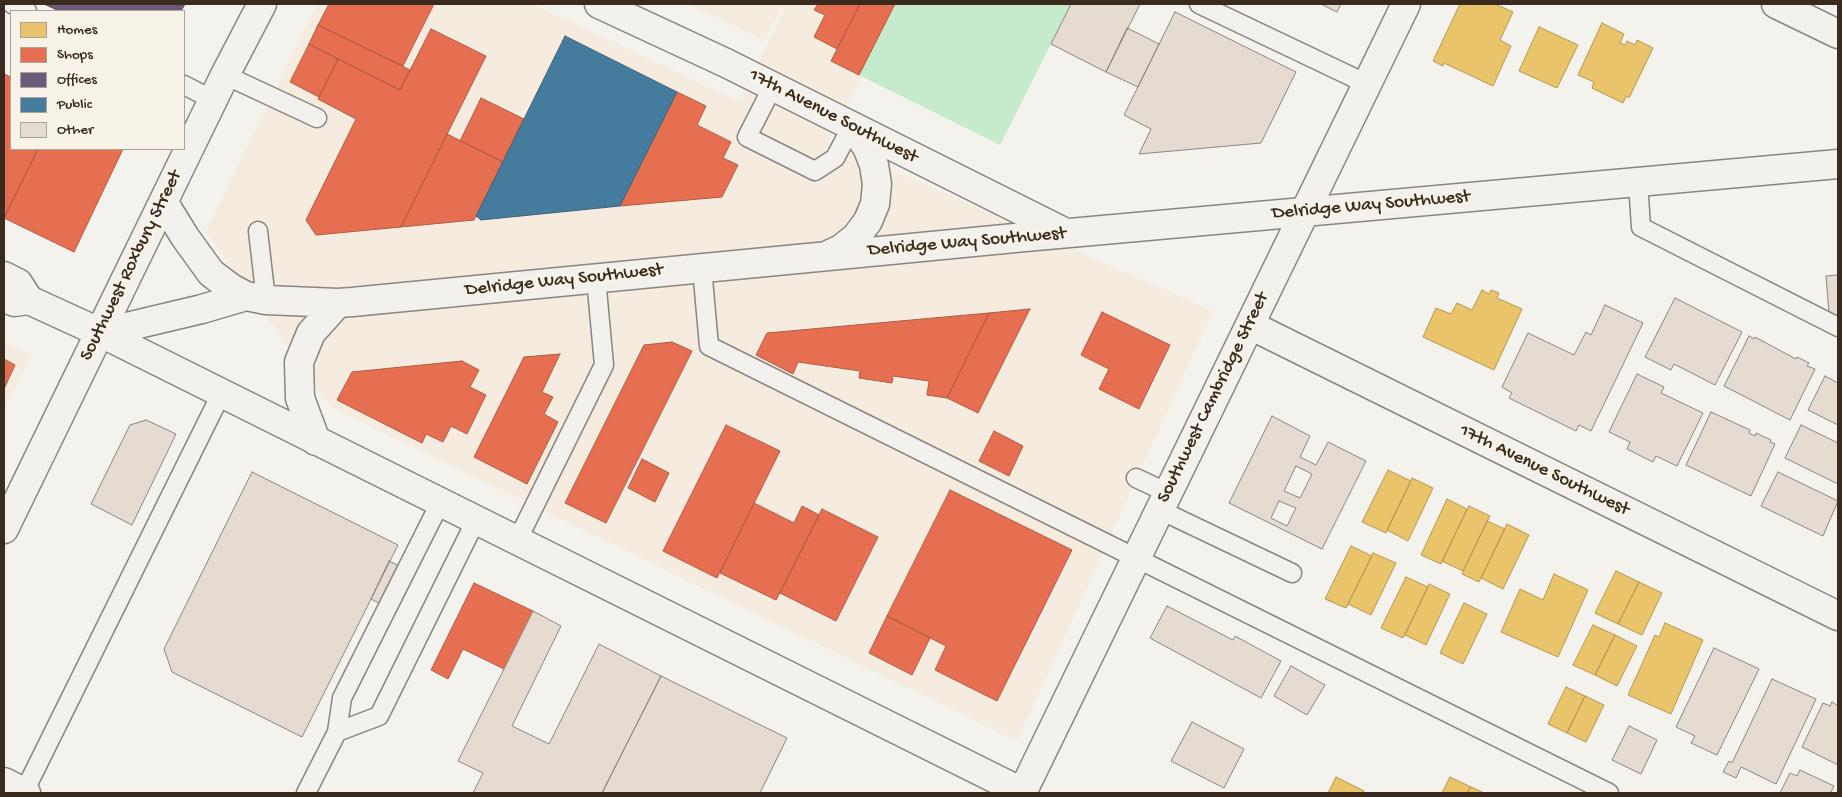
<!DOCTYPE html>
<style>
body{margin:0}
#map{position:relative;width:1842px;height:797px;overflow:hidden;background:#f4f2ec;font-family:"Gochi Hand",sans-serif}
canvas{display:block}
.frame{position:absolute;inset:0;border:5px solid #3b2a1e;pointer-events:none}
.legend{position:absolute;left:10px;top:10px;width:175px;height:140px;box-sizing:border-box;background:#f7f3e8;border:1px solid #aca397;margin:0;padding:6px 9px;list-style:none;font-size:15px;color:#3b2a1e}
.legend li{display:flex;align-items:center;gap:10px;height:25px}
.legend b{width:25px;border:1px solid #aca397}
</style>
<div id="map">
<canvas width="1842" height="797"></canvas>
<div class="frame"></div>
<ul class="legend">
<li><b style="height:14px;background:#e9c46a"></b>Homes</li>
<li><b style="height:14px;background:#e76f51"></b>Shops</li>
<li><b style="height:14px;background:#6d597a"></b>Offices</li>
<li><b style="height:14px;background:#457b9d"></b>Public</li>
<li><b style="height:14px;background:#e5dbd1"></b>Other</li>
</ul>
</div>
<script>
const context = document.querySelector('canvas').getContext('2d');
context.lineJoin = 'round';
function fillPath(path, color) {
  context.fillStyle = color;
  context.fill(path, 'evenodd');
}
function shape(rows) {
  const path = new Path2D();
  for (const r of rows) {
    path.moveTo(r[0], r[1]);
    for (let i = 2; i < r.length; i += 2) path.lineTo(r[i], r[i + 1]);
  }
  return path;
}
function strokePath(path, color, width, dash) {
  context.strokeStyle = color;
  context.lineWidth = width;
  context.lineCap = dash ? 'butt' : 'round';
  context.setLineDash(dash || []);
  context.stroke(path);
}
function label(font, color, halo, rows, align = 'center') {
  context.font = font + ' "Gochi Hand",sans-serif';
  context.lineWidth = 5;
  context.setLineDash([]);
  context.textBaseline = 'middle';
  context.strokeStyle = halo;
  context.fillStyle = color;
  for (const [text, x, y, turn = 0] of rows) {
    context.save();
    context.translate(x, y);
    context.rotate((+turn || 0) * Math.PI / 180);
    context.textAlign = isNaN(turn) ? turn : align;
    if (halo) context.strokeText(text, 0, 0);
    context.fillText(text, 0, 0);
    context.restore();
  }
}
const built = shape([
 [317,4,533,4,740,102,787,4,899,4,828,142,1213,311,1017,741,331,407,206,232],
 [689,4,783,4,764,41],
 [4,342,31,355,4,410]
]);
const green = shape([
 [895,4,1071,4,1000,145,859,75]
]);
const homes = shape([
 [1460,4,1495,4,1513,12,1500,40,1511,46,1493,86,1444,63,1443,66,1433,61,1460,4],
 [1602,23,1624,34,1620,43,1625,45,1627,41,1635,45,1637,40,1653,48,1629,98,1626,96,1623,103,1592,88,1594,82,1578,75,1602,23],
 [1539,27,1578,45,1557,88,1519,71,1539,27],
 [1482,290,1489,294,1491,290,1499,293,1497,298,1522,309,1494,370,1423,337,1436,308,1451,314,1457,303,1472,310,1482,290],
 [1388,470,1411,481,1386,533,1362,522,1388,470],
 [1412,478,1433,488,1408,541,1387,530,1412,478],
 [1447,499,1467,509,1441,564,1421,555,1447,499],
 [1469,506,1490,516,1463,571,1442,561,1469,506],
 [1487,521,1505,529,1479,582,1462,574,1487,521],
 [1507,524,1529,535,1503,589,1481,578,1507,524],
 [1351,546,1372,556,1346,608,1325,599,1351,546],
 [1373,553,1396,563,1371,615,1348,604,1373,553],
 [1616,571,1639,582,1618,624,1595,613,1616,571],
 [1554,574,1588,590,1558,657,1501,632,1520,589,1543,600,1554,574],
 [1406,577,1428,587,1403,638,1381,628,1406,577],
 [1639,582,1662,593,1642,635,1618,624,1639,582],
 [1429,584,1450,594,1426,645,1405,635,1429,584],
 [1464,603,1487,614,1463,664,1440,653,1464,603],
 [1665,623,1703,640,1671,714,1628,695,1655,635,1659,637,1665,623],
 [1593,625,1615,635,1595,675,1573,665,1593,625],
 [1615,635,1637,646,1617,686,1595,675,1615,635],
 [1566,687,1585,696,1567,733,1548,724,1566,687],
 [1585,696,1604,705,1586,742,1567,733,1585,696],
 [1336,777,1364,791,1363,793,1328,793,1336,777],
 [1450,777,1471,787,1467,793,1442,793,1450,777],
 [1471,787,1484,793,1467,793,1471,787]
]);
const shops = shape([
 [329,4,434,4,403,66,318,25,329,4],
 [818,4,860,4,837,49,814,37,825,15,814,10,818,4],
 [860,4,895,4,859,75,831,61,860,4],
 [318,25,410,70,400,90,309,44,318,25],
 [431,29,486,56,401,227,316,235,306,220,356,119,318,99,338,59,400,90,431,29],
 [309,44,338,59,319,97,290,82,309,44],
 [4,74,11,77,11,149,38,149,4,218,4,74],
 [677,92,706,106,697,125,731,142,723,158,738,165,722,197,620,206,677,92],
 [481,98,524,119,503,162,460,141,481,98],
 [447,134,503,162,474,220,401,227,447,134],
 [38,149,123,149,74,252,4,218,38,149],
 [1030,309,978,413,947,398,989,313,1030,309],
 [1102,312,1170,345,1139,409,1099,389,1109,369,1081,355,1102,312],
 [989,313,947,398,927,395,929,381,893,376,892,383,859,378,860,371,798,362,793,374,756,355,767,333,989,313],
 [672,342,692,351,606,523,565,503,644,345,672,342],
 [560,354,542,392,553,397,544,414,558,422,527,484,474,457,524,357,560,354],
 [4,359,15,365,4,389,4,359],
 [462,361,479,370,470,387,486,395,467,434,451,426,443,442,426,434,422,443,337,400,352,372,462,361],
 [726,425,780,451,717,578,663,551,726,425],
 [994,431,1023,446,1009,476,979,461,994,431],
 [642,459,669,473,655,502,628,488,642,459],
 [950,490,1072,550,997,701,935,670,946,646,887,616,950,490],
 [754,503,794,523,802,506,819,515,776,600,720,573,754,503],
 [822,509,878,537,836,621,780,593,822,509],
 [474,583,533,611,504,669,463,649,448,679,431,670,474,583],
 [887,616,930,638,912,675,869,653,887,616]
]);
const offices = shape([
 [44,4,185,4,181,11,59,11,44,4]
]);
const public = shape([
 [565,36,677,92,620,206,481,220,476,216,565,36]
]);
const building = shape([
 [1071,4,1140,4,1106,72,1051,44,1071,4],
 [1321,4,1341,4,1337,12,1321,4],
 [1175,12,1296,72,1261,143,1139,154,1151,129,1124,115,1175,12],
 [1127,28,1159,44,1138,87,1106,72,1127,28],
 [1838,275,1838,318,1829,313,1826,276,1838,275],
 [1675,298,1742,332,1715,385,1674,364,1671,370,1645,357,1675,298],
 [1605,305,1643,323,1591,431,1579,425,1576,431,1509,398,1512,393,1502,387,1528,333,1574,355,1586,332,1591,335,1605,305],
 [1749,336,1754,339,1755,337,1796,359,1797,357,1809,363,1807,366,1815,369,1790,420,1724,386,1749,336],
 [1637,374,1664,387,1661,393,1703,413,1677,466,1656,456,1653,462,1627,449,1630,442,1609,432,1637,374],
 [1825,376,1838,383,1838,425,1808,410,1825,376],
 [1711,412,1750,430,1749,433,1755,436,1756,433,1771,440,1770,442,1775,444,1751,496,1686,465,1711,412],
 [1272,416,1310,436,1300,457,1316,465,1328,442,1366,461,1322,549,1229,503,1272,416],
 [1296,466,1312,474,1300,498,1284,491,1296,466],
 [1279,501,1296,508,1287,526,1271,518,1279,501],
 [146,420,176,434,132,525,91,504,130,425,146,420],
 [1801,425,1838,443,1838,484,1785,458,1801,425],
 [252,472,398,545,302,737,172,672,164,649,252,472],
 [1778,472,1838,501,1823,536,1761,506,1778,472],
 [389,561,415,574,396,612,371,599,389,561],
 [1167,606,1233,640,1235,636,1281,661,1261,698,1150,638,1167,606],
 [533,611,561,626,512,726,549,744,599,644,661,676,602,793,473,793,483,773,458,761,533,611],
 [1714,648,1759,669,1717,755,1691,743,1695,736,1676,727,1714,648],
 [1291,666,1325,685,1307,715,1274,696,1291,666],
 [661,676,787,738,760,793,602,793,661,676],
 [1772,679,1816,699,1776,784,1741,767,1736,778,1723,772,1729,761,1732,763,1772,679],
 [1832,702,1838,706,1838,765,1802,747,1823,703,1830,706,1832,702],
 [1192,722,1244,749,1224,788,1171,761,1192,722],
 [1629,726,1657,740,1641,774,1612,760,1629,726],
 [1800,770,1834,786,1831,792,1833,793,1780,793,1790,773,1797,776,1800,770]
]);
const lane = shape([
 [12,4,27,11],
 [1199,4,1367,84],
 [225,75,317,118],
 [184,85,213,100],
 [773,86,747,137,815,171,835,158,852,126],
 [1638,182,1641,227,1838,327],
 [258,231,266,300],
 [702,268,709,346,1609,793],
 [1136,478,1168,493],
 [1160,510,1292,573],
 [517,541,604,365,596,278],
 [337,732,342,698,440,503],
 [24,792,221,394],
 [306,793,337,732,379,716,476,520]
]);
const street = shape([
 [1776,4,1838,34],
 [1250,325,1838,616],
 [4,782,26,793],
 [1022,793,1406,4]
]);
const secondary = shape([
 [599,4,726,63,1066,233],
 [164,203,185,237,211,273,231,288,246,296],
 [828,255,841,249,856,237,868,221,875,204,877,184,874,165,867,147,852,126],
 [4,276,18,283,29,300],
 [4,297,14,302,29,300,101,333,1024,793],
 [101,333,202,309,246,296,266,300,338,303,352,302,1025,237,1838,164],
 [316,441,300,398,299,362,311,333,338,303],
 [4,529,225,75,262,4]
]);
const streetNames = [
 ["17th Avenue Southwest",833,117,27],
 ["Delridge Way Southwest",1371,206,-5],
 ["Delridge Way Southwest",967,243,-5],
 ["Southwest Roxbury Street",132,266,-64],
 ["Delridge Way Southwest",564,281,-6],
 ["Southwest Cambridge Street",1214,398,-64],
 ["17th Avenue Southwest",1544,471,26]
];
fillPath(built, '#f5ebde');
fillPath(green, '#c6ebcc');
fillPath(homes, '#e9c46a');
strokePath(homes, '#b59653', 1);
fillPath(shops, '#e76f51');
strokePath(shops, '#b35a42', 1);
fillPath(offices, '#6d597a');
strokePath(offices, '#5e4b5e', 1);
fillPath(public, '#457b9d');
strokePath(public, '#426377', 1);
fillPath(building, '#e5dbd1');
strokePath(building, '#898580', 1);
strokePath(lane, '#898580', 21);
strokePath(street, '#898580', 31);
strokePath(secondary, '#898580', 31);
strokePath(lane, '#f2f1ed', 18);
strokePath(street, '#f2f1ed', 28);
strokePath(secondary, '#f2f1ed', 28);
label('19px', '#3b2a1e', '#f7f3e8', streetNames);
</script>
